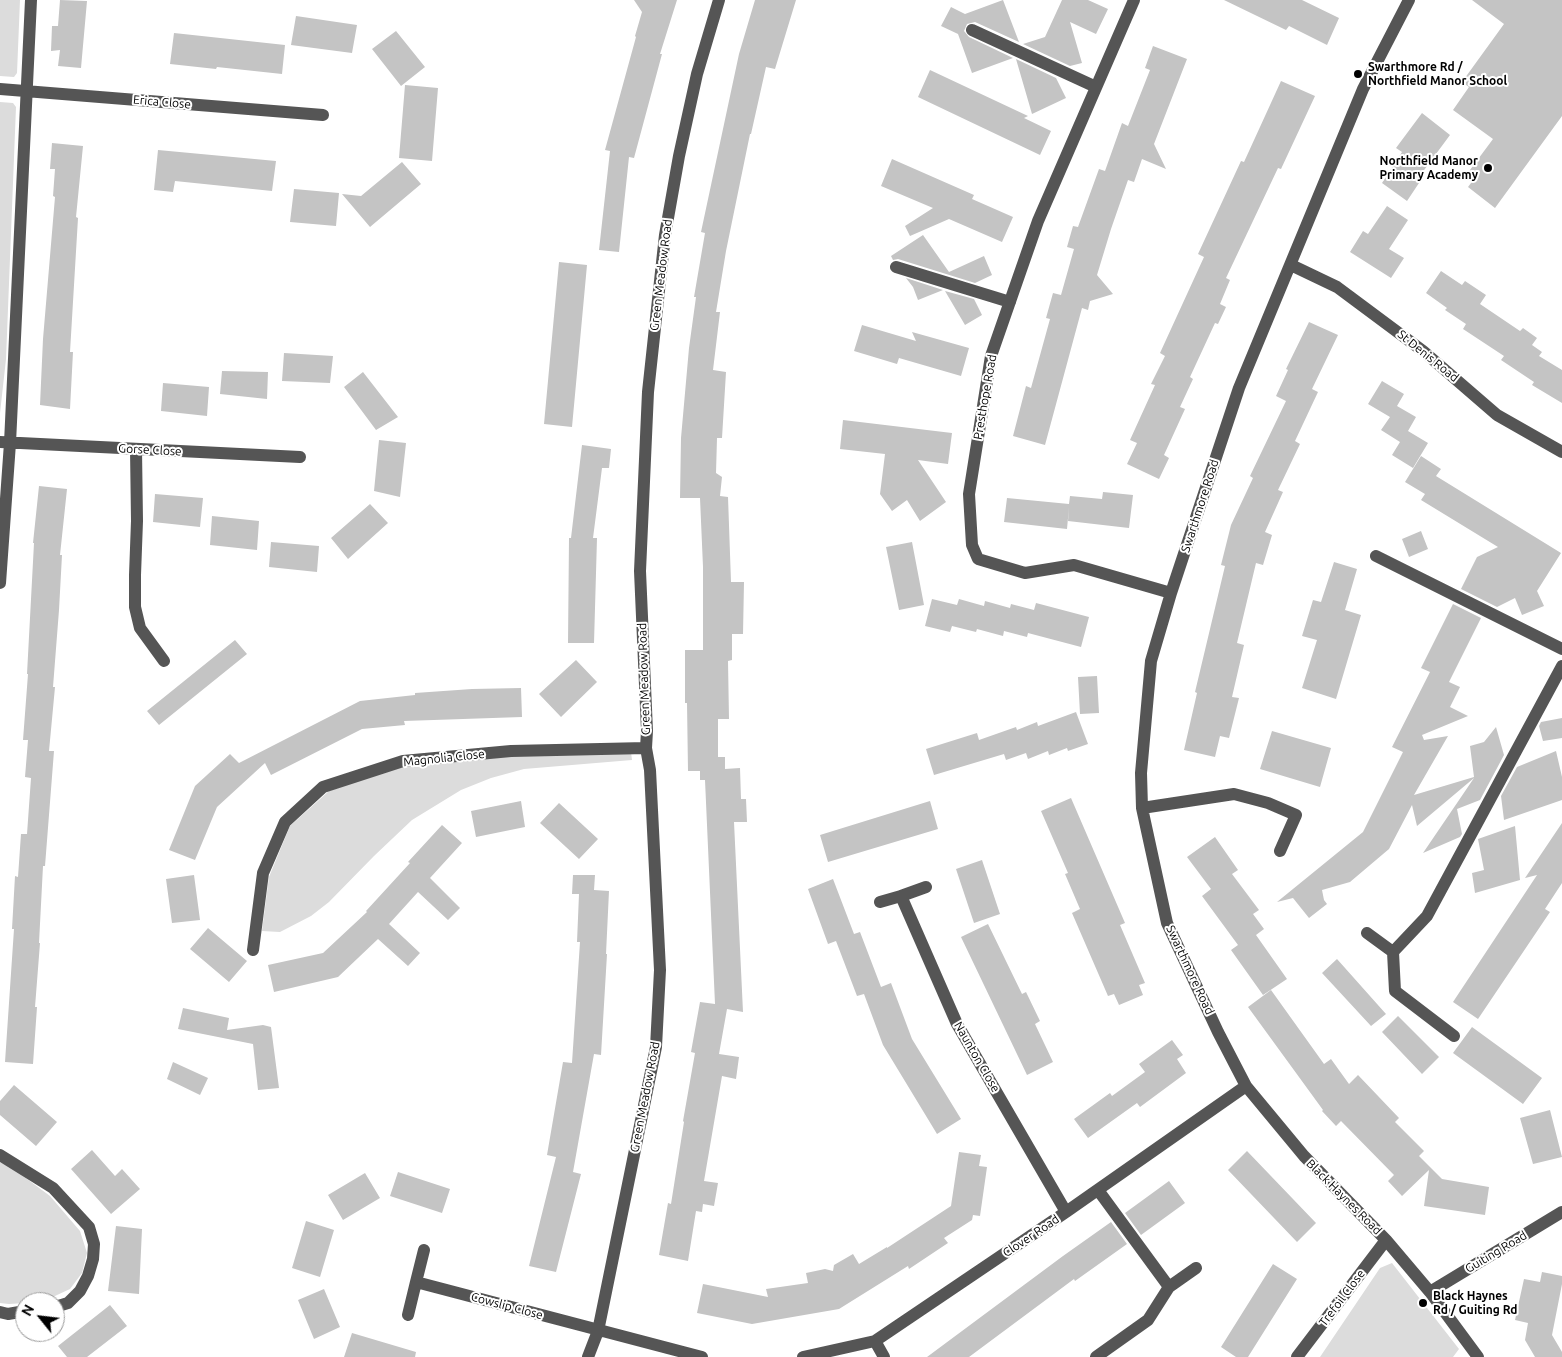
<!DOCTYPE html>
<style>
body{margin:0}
#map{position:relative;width:1562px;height:1357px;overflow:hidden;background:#fff;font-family:Ubuntu,sans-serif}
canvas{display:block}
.north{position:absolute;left:15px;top:1292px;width:50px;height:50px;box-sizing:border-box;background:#fff;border:1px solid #999;border-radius:50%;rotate:299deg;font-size:14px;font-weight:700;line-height:20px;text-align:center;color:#000}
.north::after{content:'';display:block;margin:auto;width:18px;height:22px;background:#000;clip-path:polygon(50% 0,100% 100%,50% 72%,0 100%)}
</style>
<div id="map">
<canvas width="1562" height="1357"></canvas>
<div class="north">N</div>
</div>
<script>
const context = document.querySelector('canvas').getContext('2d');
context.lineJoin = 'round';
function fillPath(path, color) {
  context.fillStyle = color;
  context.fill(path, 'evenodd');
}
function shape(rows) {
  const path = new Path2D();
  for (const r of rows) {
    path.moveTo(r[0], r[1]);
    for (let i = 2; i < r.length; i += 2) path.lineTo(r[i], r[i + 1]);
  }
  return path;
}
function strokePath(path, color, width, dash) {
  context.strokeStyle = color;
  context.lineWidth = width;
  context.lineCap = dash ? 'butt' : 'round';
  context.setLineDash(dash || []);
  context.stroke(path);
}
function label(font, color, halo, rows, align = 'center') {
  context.font = font + ' Ubuntu,sans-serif';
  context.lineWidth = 4;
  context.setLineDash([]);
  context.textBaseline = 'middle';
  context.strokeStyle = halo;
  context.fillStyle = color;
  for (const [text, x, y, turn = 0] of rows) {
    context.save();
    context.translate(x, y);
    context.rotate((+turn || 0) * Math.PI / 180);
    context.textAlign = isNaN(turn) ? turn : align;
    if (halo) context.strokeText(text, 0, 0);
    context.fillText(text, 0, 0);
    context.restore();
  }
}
const green = shape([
 [0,0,20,0,17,73,14,77,0,76],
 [0,102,13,103,16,107,6,359,0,413],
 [631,752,632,760,524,769,491,778,461,790,412,820,374,856,329,902,311,916,280,932,262,931,269,877,290,826,329,791,405,765,511,756],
 [0,1162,11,1167,50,1196,80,1231,87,1253,82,1273,70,1289,42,1302,9,1304,0,1303],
 [1392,1263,1459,1349,1453,1357,1320,1357,1380,1268]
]);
const building = shape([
 [60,0,87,1,81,68,58,66,60,50,51,51,52,26,58,26],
 [634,0,677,0,660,54,662,54,634,158,629,157,619,252,599,250,610,151,605,150,636,37,635,36,642,12],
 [755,0,796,0,775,69,766,67,751,134,750,134,726,251,716,312,720,312,713,370,726,372,722,438,717,438,716,473,722,477,720,496,728,497,731,582,744,582,743,634,732,634,732,660,728,661,729,719,718,719,718,757,725,757,725,769,740,768,741,799,746,799,747,822,734,822,743,1012,727,1009,719,1054,739,1057,736,1079,722,1076,704,1181,718,1183,714,1206,703,1204,702,1212,696,1211,688,1261,659,1255,668,1203,671,1204,684,1122,683,1121,695,1053,691,1052,700,1002,715,1004,705,780,700,780,700,771,688,771,687,703,685,703,685,650,703,650,703,567,700,498,680,498,681,438,689,348,696,297,694,297,705,233,701,232,739,54],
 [1003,0,1019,42,975,22,967,24,964,31,969,37,1013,58,972,73,958,34,941,26,951,7,965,14],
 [1062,0,1088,0,1108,9,1096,34,1070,22,1082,63,1070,66,1023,44,1045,37],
 [1224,0,1302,0,1339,18,1327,45,1289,26,1286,30],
 [1472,0,1562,0,1562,116,1495,208,1468,187,1474,179,1467,174,1493,139,1453,110,1469,87,1462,82,1504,24],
 [296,16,357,25,352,53,291,45],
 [396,31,425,67,401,86,372,49],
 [174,33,285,45,282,74,217,67,216,69,170,64],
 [1153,46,1187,59,1154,144,1166,169,1142,159,1134,182,1128,180,1111,229,1097,275,1113,294,1090,301,1088,310,1082,308,1045,445,1013,436,1026,386,1031,388,1050,319,1046,318,1053,293,1061,295,1074,249,1067,247,1073,226,1078,227,1099,169,1105,171,1122,123,1128,126,1150,70,1145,68],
 [1016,59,1056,78,1066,98,1032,114],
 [930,70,1028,116,1024,118,1051,131,1040,155,918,97],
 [1281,81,1315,96,1281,169,1278,168,1226,278,1230,280,1220,304,1226,307,1218,324,1215,323,1190,377,1193,379,1180,407,1185,409,1164,455,1169,458,1159,479,1127,464,1137,443,1130,440,1155,385,1151,384,1165,356,1160,353,1204,257,1198,254,1241,161,1244,162],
 [405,85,438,88,432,161,399,158],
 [1422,113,1450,135,1416,181,1419,183,1407,201,1382,183,1402,152,1396,148],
 [52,143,83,146,76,217,78,218,70,352,73,352,70,409,40,405,43,339,55,197,53,196,55,169,50,169],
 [158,150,276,161,272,191,175,181,173,192,154,190],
 [892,159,974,195,972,199,1013,217,1002,242,949,219,910,236,905,226,933,208,881,186],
 [402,162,421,184,370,227,342,194,361,196],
 [294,189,339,193,336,226,290,222],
 [1387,206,1408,220,1389,249,1404,258,1391,278,1350,252,1363,231,1368,234],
 [923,235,949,272,984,256,992,275,975,283,898,259,893,260,891,256],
 [559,262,587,265,572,427,544,424],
 [1441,271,1462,285,1465,281,1486,295,1480,304,1520,331,1523,328,1537,338,1532,345,1542,352,1539,356,1562,370,1562,403,1532,385,1534,382,1501,360,1504,356,1463,329,1466,324,1445,310,1447,308,1426,293],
 [906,278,943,290,918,300,913,287],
 [945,291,974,299,982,315,965,325],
 [1309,322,1338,335,1312,389,1318,392,1295,441,1300,444,1278,490,1283,492,1265,532,1272,535,1263,565,1256,563,1237,643,1244,645,1232,697,1239,698,1229,738,1220,736,1215,757,1184,750,1197,693,1195,692,1225,566,1221,565,1231,525,1253,478,1250,476,1286,401,1276,396,1288,370,1286,369],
 [862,325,916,341,912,332,969,348,961,376,899,358,897,364,854,351],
 [284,353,333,356,330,383,282,381],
 [222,371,268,372,267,399,220,394],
 [363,372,398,417,376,430,344,387],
 [1382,381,1404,394,1397,406,1416,417,1408,431,1428,443,1413,468,1392,455,1400,442,1381,430,1390,417,1368,404],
 [163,383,209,387,207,416,161,411],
 [843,420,952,433,948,464,918,460,946,502,920,521,907,500,892,511,880,494,885,454,840,449],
 [379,440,406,443,400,497,374,491],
 [582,445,611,449,609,468,602,468,593,538,597,538,594,643,568,643,569,538,571,538],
 [1421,456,1441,469,1436,476,1561,553,1537,591,1544,606,1522,615,1515,598,1497,607,1461,589,1477,557,1498,547,1421,500,1425,494,1405,482],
 [39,486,67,489,60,555,62,555,59,610,53,687,55,687,49,751,54,751,45,866,43,866,39,943,40,943,35,1007,37,1007,33,1064,5,1062,14,929,12,929,15,876,18,877,21,834,27,834,31,778,25,777,28,740,23,740,28,674,27,674,34,543,33,543],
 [1103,492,1133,495,1129,528,1068,521,1069,507,1067,529,1004,522,1007,498,1069,504,1070,496,1102,499],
 [155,494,203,498,200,527,153,522],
 [370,504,388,523,348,559,331,538],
 [212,516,259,521,257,550,210,545],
 [1421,531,1428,549,1409,557,1402,539],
 [271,542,319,546,317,572,269,567],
 [912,542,924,605,899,610,886,547],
 [1334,562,1357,569,1345,610,1361,615,1336,699,1302,688,1317,640,1302,636,1313,600,1321,602],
 [932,599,957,605,959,599,984,606,985,601,1010,608,1011,604,1034,610,1036,603,1089,617,1081,647,1028,633,1027,637,1004,631,1003,636,977,629,976,632,952,626,950,632,925,626],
 [1453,604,1481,618,1449,682,1460,687,1450,707,1468,716,1422,735,1424,740,1448,736,1414,795,1474,777,1470,746,1484,742,1496,727,1504,755,1480,800,1457,809,1462,834,1460,837,1423,853,1474,778,1417,826,1412,805,1389,849,1350,882,1322,890,1324,900,1327,904,1309,918,1293,898,1277,902,1363,832,1403,752,1392,747,1430,672,1421,668],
 [235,640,247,654,159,725,147,711],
 [576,660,597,682,561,717,539,694],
 [1097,676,1099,713,1080,714,1078,677],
 [521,688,522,717,404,721,405,725,362,729,271,775,265,763,217,807,195,860,169,850,195,786,230,754,239,763,360,701,415,695,415,693,472,689],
 [1076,712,1088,744,1068,751,1067,748,1049,755,1048,751,1028,759,1026,753,1006,760,1004,754,934,775,926,749,977,733,979,740,1016,727,1017,730,1037,722,1038,726],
 [1562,718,1562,738,1543,741,1539,726,1541,722],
 [1272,731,1331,748,1320,787,1260,769],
 [1556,751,1562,777,1562,800,1504,820,1501,796,1517,767],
 [1071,798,1125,923,1120,925,1145,983,1139,985,1143,995,1119,1005,1114,994,1108,996,1072,913,1080,909,1065,874,1068,873,1041,811],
 [521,801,525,827,476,837,471,811],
 [930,801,938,829,828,862,820,835],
 [559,803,598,839,579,859,540,823],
 [1562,823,1562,883,1545,909,1550,912,1478,1019,1453,1002,1537,875,1525,878],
 [442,825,462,843,430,878,460,908,448,920,418,892,389,924,420,953,408,966,378,939,338,977,274,992,268,965,323,953,367,912,366,911,410,863,408,862],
 [1515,826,1520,880,1475,893,1472,873,1484,870,1478,839],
 [1215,837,1238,870,1232,874,1259,910,1253,914,1264,929,1256,935,1287,979,1263,995,1231,950,1238,945,1202,896,1211,889,1187,857],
 [982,860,1000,914,974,923,956,869],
 [194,875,200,920,172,923,166,879],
 [573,875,595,875,594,890,609,891,606,954,607,954,601,1055,594,1054,573,1172,581,1174,556,1272,529,1266,556,1157,547,1155,563,1062,572,1063,580,942,577,942,579,894,572,894],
 [833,879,854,934,860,932,881,987,891,983,912,1039,961,1119,937,1134,883,1045,864,994,857,996,836,941,828,944,808,889],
 [988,924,1022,994,1026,992,1040,1021,1035,1024,1053,1062,1027,1075,961,937],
 [208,928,247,961,229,982,190,949],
 [1337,959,1386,1014,1371,1026,1322,973],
 [1271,990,1324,1064,1331,1059,1349,1084,1358,1075,1399,1118,1395,1122,1424,1151,1419,1156,1442,1179,1489,1187,1485,1215,1424,1206,1429,1170,1402,1196,1388,1181,1394,1175,1341,1121,1336,1126,1322,1111,1323,1110,1248,1007],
 [183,1008,229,1018,227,1030,263,1025,271,1027,279,1088,258,1090,253,1044,178,1029],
 [1398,1016,1439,1057,1422,1074,1382,1032],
 [1472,1027,1542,1078,1523,1104,1453,1053],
 [1172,1040,1183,1055,1177,1059,1186,1073,1140,1107,1137,1103,1088,1138,1074,1119,1110,1093,1112,1096,1145,1072,1139,1064],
 [173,1062,208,1078,200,1095,167,1079],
 [14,1085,57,1122,36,1146,0,1115,0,1101],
 [1550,1110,1562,1157,1533,1164,1520,1118],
 [92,1150,115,1176,122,1169,140,1189,111,1214,71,1169],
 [1247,1151,1316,1223,1297,1242,1228,1170],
 [959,1152,981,1155,979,1166,987,1167,980,1216,973,1215,972,1220,944,1238,948,1243,909,1269,908,1266,839,1309,752,1324,697,1313,703,1284,768,1297,766,1289,808,1283,806,1273,825,1269,833,1271,834,1265,853,1254,859,1264,887,1247,887,1248,951,1206],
 [398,1172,450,1189,442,1213,390,1196],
 [365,1173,380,1198,343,1220,328,1195],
 [1169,1181,1185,1203,1141,1235,1125,1213],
 [306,1221,334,1230,320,1277,292,1268],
 [1111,1222,1127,1244,1075,1281,1074,1279,969,1357,927,1357,1063,1256],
 [116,1226,142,1229,139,1294,108,1291],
 [1273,1264,1297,1279,1248,1357,1236,1357,1221,1347],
 [1542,1272,1562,1276,1562,1284,1552,1335,1562,1352,1562,1357,1535,1357,1525,1340,1528,1323,1515,1320,1524,1279,1540,1282],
 [324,1289,340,1327,314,1339,298,1300],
 [110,1305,127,1326,87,1357,67,1357,58,1346],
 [352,1333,416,1352,415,1357,344,1357]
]);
const minor = shape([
 [1134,0,1038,221,991,356,969,494,972,545,978,559,1025,573,1074,565,1171,593],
 [1409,0,1363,89,1239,388,1171,593,1151,661,1141,773,1142,808,1167,923,1218,1032,1246,1086,1304,1156,1386,1240,1430,1292,1478,1357],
 [972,30,1096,87],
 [0,89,323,115],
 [1291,265,1337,287,1423,351,1497,415,1562,452],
 [896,267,1010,302],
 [0,442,300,457],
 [136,449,137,521,135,575,135,607,140,628,164,661],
 [1376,556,1562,649],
 [0,583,10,443,31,0],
 [1142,808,1234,794,1268,803,1296,815,1280,851],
 [926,887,901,896,957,1024,1066,1212],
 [880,902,901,896],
 [1367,933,1393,952,1427,916,1562,666],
 [253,950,263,873,285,822,323,787,403,761,511,751,646,748],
 [1393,952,1395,991,1454,1036],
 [0,1155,53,1188,89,1227,94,1244,93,1259,88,1276,80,1291,68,1303,55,1307],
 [1098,1190,1169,1287],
 [416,1282,424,1250],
 [1430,1292,1562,1212],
 [0,1312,8,1314,25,1311],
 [408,1315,416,1282,702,1357],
 [875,1341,884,1357],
 [588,1357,598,1331,656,1047,660,970,650,770,646,748,647,731,640,571,648,392,665,235,679,156,697,74,719,0],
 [803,1357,875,1341,1066,1212,1246,1086],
 [1096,1357,1148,1320,1169,1287,1196,1268],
 [1297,1357,1386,1240]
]);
const markers = [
 [1358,74,5,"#000"],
 [1488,168,5,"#000"],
 [1423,1303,5,"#000"]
];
const poiNames = [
 ["Swarthmore Rd /",1368,67],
 ["Northfield Manor School",1368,81],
 ["Northfield Manor",1478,161,"right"],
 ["Primary Academy",1478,175,"right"],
 ["Black Haynes",1433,1296],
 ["Rd / Guiting Rd",1433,1310]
];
const streetNames = [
 ["Erica Close",162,102,5],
 ["Green Meadow Road",661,275,-83],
 ["St Denis Road",1428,356,39],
 ["Presthope Road",985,397,-80],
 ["Gorse Close",150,450,3],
 ["Swarthmore Road",1200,506,-72],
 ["Green Meadow Road",644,679,-92],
 ["Magnolia Close",444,758,-6],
 ["Swarthmore Road",1190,970,65],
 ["Naunton Close",977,1057,60],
 ["Green Meadow Road",645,1097,-79],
 ["Black Haynes Road",1344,1197,45],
 ["Clover Road",1031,1236,-34],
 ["Guiting Road",1496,1252,-31],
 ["Trefoil Close",1342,1298,-53],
 ["Cowslip Close",507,1306,15]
];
fillPath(green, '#dcdcdc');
fillPath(building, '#c4c4c4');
strokePath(minor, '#555', 12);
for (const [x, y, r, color] of markers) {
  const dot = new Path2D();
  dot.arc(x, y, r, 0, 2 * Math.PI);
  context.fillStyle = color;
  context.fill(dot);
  strokePath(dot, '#fff', 2);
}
label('bold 12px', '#000', '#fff', poiNames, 'left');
label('12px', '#000', '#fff', streetNames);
</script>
